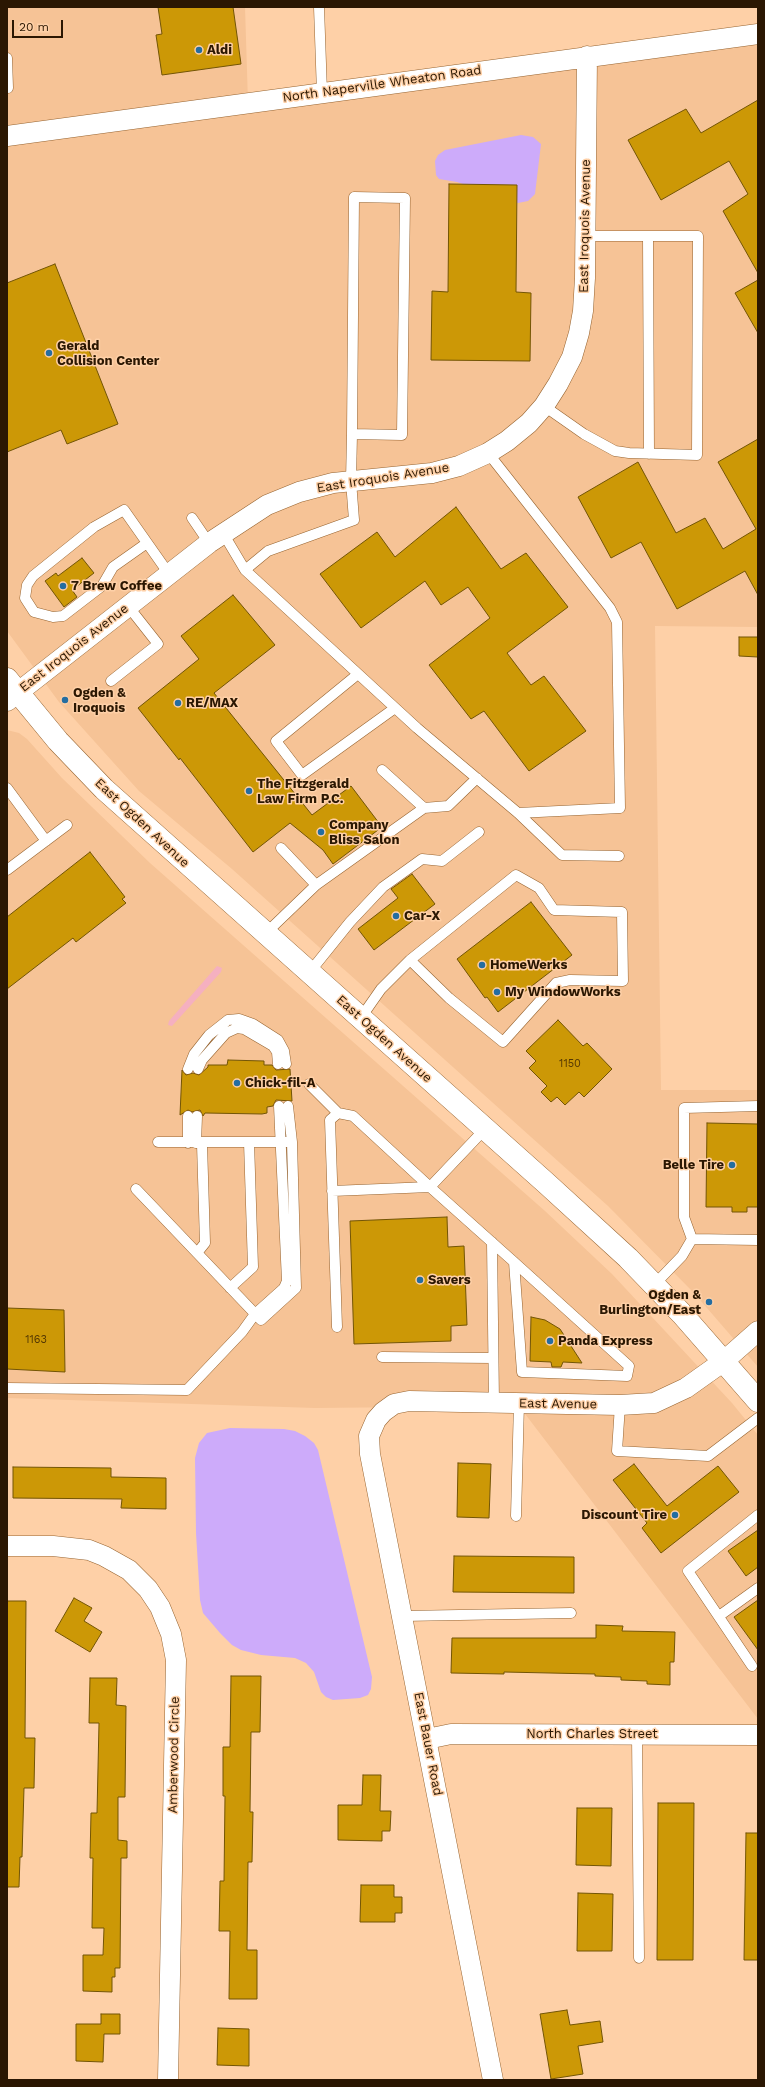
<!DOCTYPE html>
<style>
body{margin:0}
#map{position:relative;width:765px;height:2087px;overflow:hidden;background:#fed0a7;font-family:"Work Sans",sans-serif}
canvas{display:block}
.frame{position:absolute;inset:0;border:8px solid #2b1702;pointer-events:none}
.scale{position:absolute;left:12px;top:20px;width:51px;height:18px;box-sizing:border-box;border:2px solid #2b1702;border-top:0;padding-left:5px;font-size:12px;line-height:14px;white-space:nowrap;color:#2b1702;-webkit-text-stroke:3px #fed0a7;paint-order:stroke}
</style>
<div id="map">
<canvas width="765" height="2087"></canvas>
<div class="frame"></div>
<div class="scale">20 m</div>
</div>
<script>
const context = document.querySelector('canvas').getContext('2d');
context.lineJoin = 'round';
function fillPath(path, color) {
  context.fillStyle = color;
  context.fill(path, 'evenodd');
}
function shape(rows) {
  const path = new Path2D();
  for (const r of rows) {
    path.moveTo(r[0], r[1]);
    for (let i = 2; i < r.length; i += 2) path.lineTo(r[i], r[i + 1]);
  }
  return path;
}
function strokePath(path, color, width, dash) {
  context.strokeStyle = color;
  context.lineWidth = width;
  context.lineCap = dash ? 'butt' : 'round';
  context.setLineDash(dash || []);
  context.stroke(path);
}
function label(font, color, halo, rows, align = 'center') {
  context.font = font + ' "Work Sans",sans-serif';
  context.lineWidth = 3;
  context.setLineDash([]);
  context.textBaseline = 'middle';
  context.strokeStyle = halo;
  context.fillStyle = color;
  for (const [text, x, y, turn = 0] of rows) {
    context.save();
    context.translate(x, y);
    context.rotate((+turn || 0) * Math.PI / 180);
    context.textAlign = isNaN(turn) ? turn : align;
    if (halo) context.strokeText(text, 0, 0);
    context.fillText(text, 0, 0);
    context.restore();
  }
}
const built = shape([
 [7,7,245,7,248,103,758,33,758,627,655,626,661,1090,758,1090,758,1367,694,1293,608,1206,232,869,139,791,59,702,7,631],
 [7,730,19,733,27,739,62,778,150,863,545,1211,612,1274,732,1403,758,1435,758,1719,519,1406,315,1408,7,1398]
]);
const green = shape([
 [217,966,222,968,221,972,172,1026,168,1025,169,1021]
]);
const water = shape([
 [521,135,533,137,541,144,535,194,528,201,518,203,457,182,439,179,436,175,435,161,438,155,445,150],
 [230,1428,284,1429,295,1431,305,1436,314,1443,318,1450,372,1677,371,1689,368,1695,360,1698,333,1700,326,1697,321,1692,314,1672,306,1663,295,1658,261,1655,241,1650,232,1645,220,1633,203,1613,200,1600,196,1533,195,1458,199,1443,207,1433]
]);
const building = shape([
 [158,7,233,7,241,64,162,75,156,35,162,34,158,7],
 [758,100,758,273,723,211,748,194,729,161,661,200,628,140,686,109,701,133,758,100],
 [449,184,517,185,516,292,531,293,530,361,431,360,432,291,448,292,449,184],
 [55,264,118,424,67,444,61,430,7,452,7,283,55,264],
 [758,280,758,333,735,293,758,280],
 [758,439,758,595,745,571,677,609,641,542,611,558,578,497,638,462,676,533,705,518,723,549,756,529,718,462,758,439],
 [456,507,501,569,526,553,568,607,507,653,531,685,544,676,586,731,529,771,484,711,471,719,429,665,490,618,468,587,441,605,425,581,361,628,320,574,377,532,395,557,456,507],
 [82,558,94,573,72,590,77,597,64,607,45,581,56,573,58,576,82,558],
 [233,595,275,645,214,693,312,815,351,786,382,827,333,864,323,850,290,823,253,852,180,758,179,760,138,708,199,659,181,636,233,595],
 [739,637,758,637,758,657,739,656,739,637],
 [90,852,125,897,122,899,126,903,76,942,73,938,7,989,7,917,90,852],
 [412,874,435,904,374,950,358,929,398,898,391,889,412,874],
 [531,902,572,955,498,1012,487,997,485,998,457,959,531,902],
 [558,1020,583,1046,587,1043,612,1069,584,1097,579,1092,565,1105,557,1097,551,1102,541,1092,547,1086,529,1068,536,1061,526,1051,558,1020],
 [228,1060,264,1061,264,1065,272,1065,276,1070,290,1069,292,1101,276,1100,273,1106,267,1107,267,1113,262,1114,205,1113,203,1116,200,1110,192,1112,188,1110,180,1115,182,1070,186,1075,193,1073,199,1075,208,1067,208,1065,227,1065,228,1060],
 [707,1123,758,1124,758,1207,747,1207,747,1212,732,1212,732,1207,706,1207,707,1123],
 [447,1217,448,1247,464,1246,467,1325,451,1326,451,1341,354,1344,350,1221,447,1217],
 [7,1308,64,1310,65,1372,7,1369,7,1308],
 [531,1317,545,1320,560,1329,582,1363,563,1362,561,1367,552,1367,551,1362,530,1361,531,1317],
 [458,1463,491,1464,489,1518,457,1517,458,1463],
 [634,1464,667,1506,718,1466,739,1492,661,1553,642,1528,647,1523,613,1480,634,1464],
 [13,1467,111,1468,111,1477,166,1478,166,1509,121,1508,122,1499,13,1498,13,1467],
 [758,1530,758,1567,746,1576,728,1551,758,1530],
 [454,1556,574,1557,574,1593,453,1592,454,1556],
 [74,1598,92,1608,84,1621,102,1632,90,1652,55,1631,74,1598],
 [758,1600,758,1650,734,1617,758,1600],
 [7,1601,26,1601,25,1738,35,1738,34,1788,24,1788,22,1857,20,1857,19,1887,7,1887,7,1601],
 [596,1625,623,1626,622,1631,675,1632,674,1662,670,1662,670,1685,647,1684,647,1681,621,1680,621,1677,595,1676,595,1674,504,1672,504,1674,451,1673,452,1638,596,1638,596,1625],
 [231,1676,261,1676,260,1732,251,1732,250,1812,253,1812,252,1862,248,1862,247,1950,257,1950,257,1999,229,1999,230,1931,219,1931,220,1881,224,1881,225,1796,223,1796,223,1747,230,1747,231,1676],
 [90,1678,117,1678,116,1705,126,1706,125,1797,118,1797,118,1840,127,1841,127,1858,121,1858,120,1968,115,1968,115,1977,112,1977,112,1992,83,1991,83,1955,103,1955,104,1928,92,1928,93,1858,90,1858,91,1813,97,1813,99,1723,89,1723,90,1678],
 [363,1775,381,1775,380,1811,391,1811,390,1831,382,1831,382,1841,338,1840,338,1805,362,1805,363,1775],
 [658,1803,694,1803,693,1960,657,1960,658,1803],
 [577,1808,612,1808,611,1866,576,1865,577,1808],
 [746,1833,758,1833,758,1960,744,1960,746,1833],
 [361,1885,394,1885,394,1897,402,1897,402,1913,395,1913,395,1922,360,1922,361,1885],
 [578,1893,613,1894,612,1951,577,1951,578,1893],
 [567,2010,570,2025,600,2021,603,2042,578,2046,583,2074,551,2079,540,2014,567,2010],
 [101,2014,120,2014,120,2034,104,2034,103,2062,76,2061,76,2024,101,2024,101,2014],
 [218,2028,249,2029,249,2066,217,2065,218,2028]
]);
const service = shape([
 [319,7,322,93],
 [7,58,8,88],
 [648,236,649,454],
 [544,406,584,434,615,451,629,453,697,455,698,236,586,236],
 [488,453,610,608,617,622,620,808,518,813],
 [192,518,209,543],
 [223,533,245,570,417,728,518,813,562,855,619,856],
 [147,543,113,567,102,586,63,616,53,617,34,612,25,598,27,585,33,576,94,527,124,510,169,574],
 [245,570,268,551,354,520,351,481,352,434,354,197,405,198,402,435,352,434],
 [358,674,276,741,302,775,395,708],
 [111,681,158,644,128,606],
 [382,770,424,808],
 [7,788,46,841],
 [281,848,316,885],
 [7,870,67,825],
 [265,934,316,885,424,808,448,806,477,778],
 [309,973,350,922,383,887,422,859,442,861,479,832],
 [360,1019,381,989,410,960,516,875,539,888,554,910,622,912,623,981,570,980,556,983,503,1042,449,998,410,960],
 [188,1069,194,1054,209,1035,228,1020,239,1019,253,1024,278,1040,284,1051,286,1064],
 [198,1069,202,1060,226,1033,237,1028,244,1029,273,1046,277,1052,278,1064],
 [309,1084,338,1113],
 [158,1142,288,1142],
 [188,1143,188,1116],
 [196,1143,197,1116],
 [136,1189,261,1320,296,1288,292,1142,288,1106],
 [332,1191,430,1187,485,1129],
 [692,1239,758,1240],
 [492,1242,494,1403],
 [197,1253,205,1243,202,1144],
 [654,1285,682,1256,692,1239,684,1217,684,1108,758,1106],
 [230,1288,253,1267,249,1142],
 [337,1327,330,1120,338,1113,353,1116,430,1187,514,1262,629,1366,627,1376,522,1372,514,1262],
 [382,1357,493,1358],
 [7,1388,187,1390,242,1332,255,1314,284,1288,287,1281,279,1106],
 [620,1405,617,1451,708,1456,758,1418],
 [516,1516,519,1403],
 [403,1616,571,1613],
 [719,1616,758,1588],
 [752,1666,688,1571,758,1515],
 [637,1734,639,1958]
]);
const minor = shape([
 [7,136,758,34],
 [7,701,209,543,267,505,299,492,333,483,432,473,459,466,488,453,507,441,529,423,544,406,558,384,572,357,579,333,583,311,585,278,587,56],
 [7,1546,53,1546,89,1550,104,1556,129,1570,148,1589,160,1607,171,1634,176,1660,168,2080],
 [427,1739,451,1734,758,1735],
 [493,2080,370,1454,369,1436,376,1420,383,1412,394,1404,409,1401,620,1405,654,1403,686,1388,724,1361,758,1331]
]);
const primary = shape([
 [7,679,58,741,104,789,546,1183,628,1258,682,1314,758,1401]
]);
const markers = [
 [199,50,4,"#246da1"],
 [49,353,4,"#246da1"],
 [63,586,4,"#246da1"],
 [65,700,4,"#246da1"],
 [178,703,4,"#246da1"],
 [249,791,4,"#246da1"],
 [321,832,4,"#246da1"],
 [396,916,4,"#246da1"],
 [482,965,4,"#246da1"],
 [497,992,4,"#246da1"],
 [237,1083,4,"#246da1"],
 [732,1165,4,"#246da1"],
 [420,1280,4,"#246da1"],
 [709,1302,4,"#246da1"],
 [550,1341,4,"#246da1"],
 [675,1515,4,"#246da1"]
];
const numberNames = [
 ["1150",570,1064],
 ["1163",36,1340]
];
const poiNames = [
 ["Aldi",207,50],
 ["Gerald",57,346],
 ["Collision Center",57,361],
 ["7 Brew Coffee",71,586],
 ["Ogden &",73,693],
 ["Iroquois",73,708],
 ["RE/MAX",186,703],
 ["The Fitzgerald",257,784],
 ["Law Firm P.C.",257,799],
 ["Company",329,825],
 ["Bliss Salon",329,840],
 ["Car-X",404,916],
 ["HomeWerks",490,965],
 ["My WindowWorks",505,992],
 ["Chick-fil-A",245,1083],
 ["Belle Tire",724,1165,"right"],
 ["Savers",428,1280],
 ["Ogden &",701,1295,"right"],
 ["Burlington/East",701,1310,"right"],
 ["Panda Express",558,1341],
 ["Discount Tire",667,1515,"right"]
];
const streetNames = [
 ["North Naperville Wheaton Road",382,84,-8],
 ["East Iroquois Avenue",585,226,-89],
 ["East Iroquois Avenue",383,478,-9],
 ["East Iroquois Avenue",74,648,-38],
 ["East Ogden Avenue",142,823,43],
 ["East Ogden Avenue",384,1039,42],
 ["East Avenue",558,1404,1],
 ["North Charles Street",592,1734],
 ["East Bauer Road",428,1744,79],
 ["Amberwood Circle",174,1755,-89]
];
fillPath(built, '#f6c396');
fillPath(green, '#f5b0c0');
fillPath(water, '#cdabfa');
fillPath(building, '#cc9806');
strokePath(building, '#735505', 1);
strokePath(service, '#976430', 11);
strokePath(minor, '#976430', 21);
strokePath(primary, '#976430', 23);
strokePath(service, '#fff', 10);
strokePath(minor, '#fff', 20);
strokePath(primary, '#fff', 22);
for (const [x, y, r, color] of markers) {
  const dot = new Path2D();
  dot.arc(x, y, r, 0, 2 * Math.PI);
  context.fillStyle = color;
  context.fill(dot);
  strokePath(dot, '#fed0a7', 1.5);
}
label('11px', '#533703', null, numberNames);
label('bold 13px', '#2b1702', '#fed0a7', poiNames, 'left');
label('13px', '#2b1702', '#fed0a7', streetNames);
</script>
